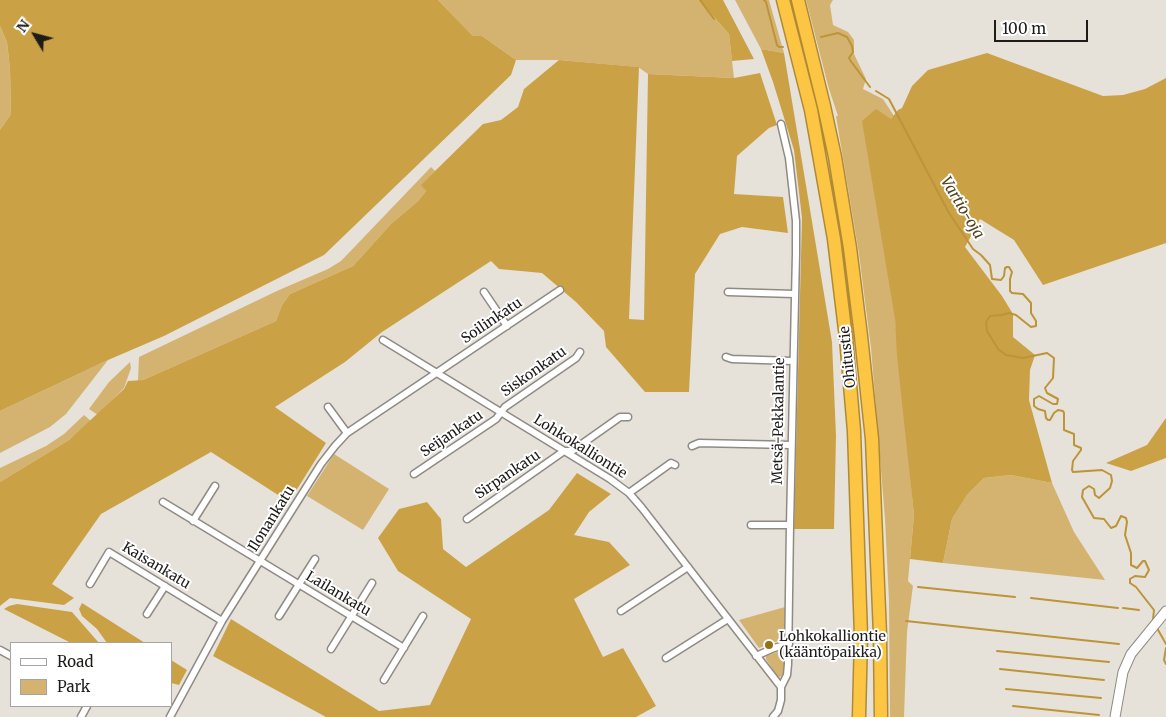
<!DOCTYPE html>
<meta charset="utf-8">
<style>
body{margin:0}
#map{position:relative;width:1166px;height:717px;overflow:hidden;background:#e6e2da;font-family:Merriweather,serif}
canvas{display:block}
.legend{position:absolute;left:10px;top:642px;width:162px;height:65px;box-sizing:border-box;background:#fff;border:1px solid #a5a4a3;margin:0;padding:6px 9px;list-style:none;font-size:15px;color:#1e1c19}
.legend li{display:flex;align-items:center;gap:10px;height:25px}
.legend b{width:25px;border:1px solid #a5a4a3}
.north{position:absolute;left:10px;top:10px;width:50px;height:50px;-webkit-text-stroke:4px #fff;paint-order:stroke;rotate:307deg;font-size:14px;font-weight:700;line-height:20px;text-align:center;color:#1e1c19}
.north::after{content:'';display:block;margin:auto;width:18px;height:22px;background:#1e1c19;clip-path:polygon(50% 0,100% 100%,50% 72%,0 100%)}
.scale{position:absolute;left:994px;top:20px;width:94px;height:22px;box-sizing:border-box;border:2px solid #1e1c19;border-top:0;padding-left:6px;font-size:15px;line-height:18px;white-space:nowrap;color:#1e1c19;-webkit-text-stroke:4px #fff;paint-order:stroke}
</style>
<div id="map">
<canvas width="1166" height="717"></canvas>
<ul class="legend">
<li><b style="height:6px;background:#fff"></b>Road</li>
<li><b style="height:14px;background:#d4b370"></b>Park</li>
</ul>
<div class="north">N</div>
<div class="scale">100 m</div>
</div>
<script>
const context = document.querySelector('canvas').getContext('2d');
context.lineJoin = 'round';
function fillPath(path, color) {
  context.fillStyle = color;
  context.fill(path, 'evenodd');
}
function shape(rows) {
  const path = new Path2D();
  for (const r of rows) {
    path.moveTo(r[0], r[1]);
    for (let i = 2; i < r.length; i += 2) path.lineTo(r[i], r[i + 1]);
  }
  return path;
}
function strokePath(path, color, width, dash) {
  context.strokeStyle = color;
  context.lineWidth = width;
  context.lineCap = dash ? 'butt' : 'round';
  context.setLineDash(dash || []);
  context.stroke(path);
}
function label(font, color, halo, rows, align = 'center') {
  context.font = font + ' Merriweather,serif';
  context.lineWidth = 4;
  context.setLineDash([]);
  context.textBaseline = 'middle';
  context.strokeStyle = halo;
  context.fillStyle = color;
  for (const [text, x, y, turn = 0] of rows) {
    context.save();
    context.translate(x, y);
    context.rotate((+turn || 0) * Math.PI / 180);
    context.textAlign = isNaN(turn) ? turn : align;
    if (halo) context.strokeText(text, 0, 0);
    context.fillText(text, 0, 0);
    context.restore();
  }
}
const green = shape([
 [438,0,699,0,729,34,734,78,648,74,638,67,559,60,516,60,482,36,473,36],
 [735,0,769,0,784,53,761,49],
 [806,0,833,0,830,5,833,25,848,32,854,40,854,54,866,79,863,89,883,99,894,116,891,119,895,318,914,515,908,581,913,586,907,632,904,717,890,717,889,601,885,519,871,348,859,254,836,116,838,116,829,89],
 [0,26,7,42,10,69,11,114,0,130],
 [431,167,435,171,422,185,426,191,418,201,391,224,353,266,290,294,282,305,276,321,143,380,138,381,139,357,279,290,328,269,341,261],
 [108,360,66,414,50,427,0,453,0,411],
 [130,362,131,368,124,388,98,415,89,409,109,382],
 [84,415,91,421,69,440,0,482,0,468,46,446,64,434],
 [334,454,389,489,363,530,307,496],
 [1011,475,1052,483,1074,532,1105,580,943,563,952,519,967,495,984,478],
 [785,607,786,638,759,648,739,620],
 [780,651,786,655,784,674,778,678,766,659,766,656]
]);
const forest = shape([
 [0,0,438,0,473,36,482,36,516,60,511,75,324,255,164,336,108,360,0,411,0,130,11,114,10,69,7,42,0,26],
 [699,0,723,0,754,59,732,61,729,34],
 [761,49,784,53,832,342,836,436,834,529,794,529,802,218,794,150,773,82],
 [987,53,1103,96,1123,95,1145,89,1166,78,1166,243,1043,285,1014,240,980,219,965,247,1002,296,1013,314,1013,337,1035,355,1030,370,1029,400,1052,483,1011,475,984,478,967,495,952,519,943,563,910,559,914,515,897,356,895,319,862,121,876,109,891,119,898,110,902,108,912,86,928,70],
 [559,60,639,67,629,319,644,320,648,74,734,78,760,73,777,125,769,128,737,156,734,194,783,197,788,233,742,227,720,234,695,274,689,392,645,392,606,347,604,331,576,302,542,273,499,269,491,261,382,332,345,362,275,407,326,443,289,502,211,452,101,514,52,584,74,598,64,605,10,598,0,606,0,482,69,440,124,389,128,381,143,380,276,321,282,305,290,294,353,266,391,224,418,201,426,191,421,185,435,171,483,124,501,120,518,107,524,89],
 [1166,418,1166,458,1131,471,1106,463,1147,445],
 [577,473,611,494,589,512,574,535,609,542,630,565,574,599,603,657,623,648,656,706,636,717,326,717,213,656,231,619,379,711,430,705,471,619,398,571,378,538,399,509,427,502,441,519,443,549,466,567,549,510],
 [82,603,145,643,107,643,97,629,82,616,79,609],
 [17,604,72,612,99,643,71,643,4,609,9,606],
 [171,660,187,670,179,685,171,683]
]);
const stream = shape([
 [700,0,714,19],
 [764,0,766,2,777,45,779,47,783,47],
 [821,37,838,33,847,37,852,46,853,52,849,58,850,60,870,87],
 [876,91,889,99,949,213,973,249,981,255,990,265,992,279,1001,280,1004,276,1005,268,1007,267,1009,267,1012,272,1010,279,1010,291,1012,293,1023,294,1031,303,1031,313,1036,321,1036,326,1031,327,1016,315,1009,313,1002,315,990,316,986,322,987,331,998,349,1006,355,1023,358,1047,353,1054,358,1053,378,1045,388,1047,393,1058,399,1057,404,1053,404,1039,396,1034,399,1034,406,1038,409,1045,411,1046,418,1048,420,1050,420,1054,413,1058,410,1063,411,1064,413,1064,430,1074,434,1074,445,1081,448,1081,450,1073,461,1072,470,1073,472,1102,470,1111,475,1112,481,1110,488,1099,498,1095,495,1094,489,1089,486,1083,490,1082,497,1094,518,1104,519,1111,528,1116,526,1121,516,1126,518,1127,522,1125,535,1131,553,1131,565,1137,568,1143,561,1145,561,1149,570,1145,577,1135,576,1130,579,1130,583,1136,587,1154,610,1153,619],
 [918,587,1015,597],
 [1031,598,1118,608],
 [1123,608,1139,610],
 [906,621,1119,644],
 [1157,628,1166,644],
 [1166,648,1164,660,1166,664],
 [997,651,1109,662],
 [1000,669,1104,680],
 [1006,689,1101,698],
 [1013,706,1099,715]
]);
const minor = shape([
 [484,292,507,326],
 [728,292,794,294],
 [383,340,610,479,629,493,642,508,781,687],
 [726,357,732,359,793,361],
 [328,407,347,433],
 [692,446,699,443,791,445],
 [414,474,496,419,505,407,576,358,580,352],
 [629,493,671,463,675,465],
 [163,502,404,648],
 [467,519,564,451,572,451,620,417,628,417],
 [193,521,215,486],
 [751,525,790,525],
 [90,584,109,552,222,621],
 [621,611,688,567],
 [147,614,165,586],
 [279,616,315,559],
 [331,649,372,583],
 [0,650,11,656],
 [756,656,774,648,789,644],
 [666,658,728,619],
 [384,680,423,616],
 [81,717,87,706],
 [170,717,222,621,321,464,335,446,347,433,560,290],
 [773,717,778,711,781,700,781,687,787,675,788,664,790,525,796,254,796,221,789,158,781,124]
]);
const tertiary = shape([
 [1115,717,1123,672,1131,654,1166,611]
]);
const motorway = shape([
 [783,0,811,110,820,160,834,239,846,338,854,431,861,636,859,717],
 [798,0,824,106,835,157,850,248,861,336,872,439,880,635,881,717]
]);
const markers = [
 [769,645,5,"#947018"]
];
const streetNames = [
 ["Soilinkatu",492,321,-34],
 ["Ohitustie",848,357,-96],
 ["Siskonkatu",534,372,-35],
 ["Metsä-Pekkalantie",779,421,-89],
 ["Seijankatu",452,434,-34],
 ["Lohkokalliontie",580,447,32],
 ["Sirpankatu",508,475,-34],
 ["Ilonankatu",272,519,-58],
 ["Kaisankatu",156,566,31],
 ["Lailankatu",338,594,31]
];
const poiNames = [
 ["Lohkokalliontie",779,637],
 ["(kääntöpaikka)",779,653]
];
const waterNames = [
 ["Vartio-oja",962,208,59]
];
fillPath(green, '#d4b370');
fillPath(forest, '#cba146');
strokePath(stream, '#bd9437', 2);
strokePath(minor, '#8f8b84', 9);
strokePath(tertiary, '#8f8b84', 11);
strokePath(motorway, '#af8a35', 15);
strokePath(minor, '#fff', 6);
strokePath(tertiary, '#fff', 9);
strokePath(motorway, '#fdc544', 12);
for (const [x, y, r, color] of markers) {
  const dot = new Path2D();
  dot.arc(x, y, r, 0, 2 * Math.PI);
  context.fillStyle = color;
  context.fill(dot);
  strokePath(dot, '#fff', 2);
}
label('14px', '#1e1c19', '#fff', streetNames);
label('14px', '#1e1c19', '#fff', poiNames, 'left');
label('italic 15px', '#52401a', '#fff', waterNames);
</script>
